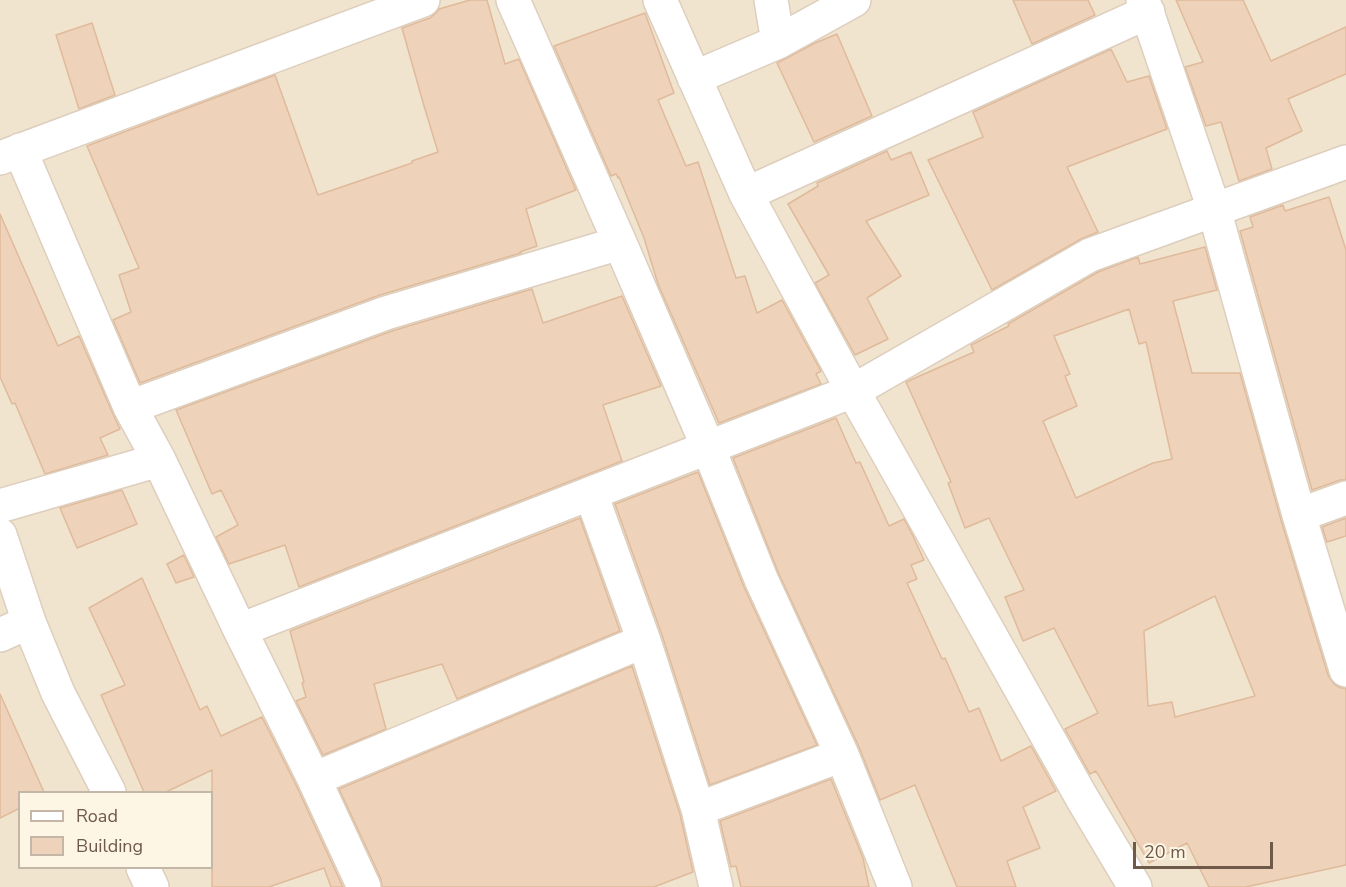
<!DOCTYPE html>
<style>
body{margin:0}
#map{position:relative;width:1346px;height:887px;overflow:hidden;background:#faf2e0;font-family:"Nunito Sans",sans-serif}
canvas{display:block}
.legend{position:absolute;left:18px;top:791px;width:195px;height:78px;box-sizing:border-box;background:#fef6e5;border:2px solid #c5b7a7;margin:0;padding:8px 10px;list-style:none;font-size:18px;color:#6f5949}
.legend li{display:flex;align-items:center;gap:12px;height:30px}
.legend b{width:30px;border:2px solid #c5b7a7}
.scale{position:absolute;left:1133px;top:842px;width:140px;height:27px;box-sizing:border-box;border:3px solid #6f5949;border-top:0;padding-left:8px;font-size:18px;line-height:21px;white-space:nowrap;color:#6f5949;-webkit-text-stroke:4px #fef6e5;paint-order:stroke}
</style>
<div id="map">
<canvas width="1346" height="887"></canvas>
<ul class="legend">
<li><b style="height:8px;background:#fff"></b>Road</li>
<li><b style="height:16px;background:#eed2b9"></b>Building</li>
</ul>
<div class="scale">20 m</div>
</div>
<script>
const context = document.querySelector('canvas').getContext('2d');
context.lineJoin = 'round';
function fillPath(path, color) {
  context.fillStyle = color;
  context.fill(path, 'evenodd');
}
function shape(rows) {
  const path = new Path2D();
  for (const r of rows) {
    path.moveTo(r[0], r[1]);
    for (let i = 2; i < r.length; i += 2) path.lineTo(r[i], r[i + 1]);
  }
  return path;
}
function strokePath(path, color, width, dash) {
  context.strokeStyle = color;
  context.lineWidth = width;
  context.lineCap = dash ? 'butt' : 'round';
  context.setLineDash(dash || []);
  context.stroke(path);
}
const residential = shape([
 [0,0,1346,0,1346,887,0,887],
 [20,792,212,792,212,868,20,868]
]);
const building = shape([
 [470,0,487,0,505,64,519,59,576,190,526,209,537,246,520,252,521,253,380,295,140,383,113,320,131,312,119,275,139,268,87,146,275,75,318,195,412,163,412,161,438,152,424,106,402,28,430,18,437,12,439,9,470,0],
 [1013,0,1088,0,1095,15,1032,44,1013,0],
 [1176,0,1243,0,1271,61,1346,27,1346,74,1288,99,1302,131,1266,148,1272,169,1239,181,1221,122,1206,126,1185,67,1203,62,1176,0],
 [645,13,674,93,658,100,686,166,698,162,736,278,745,276,757,313,782,300,821,371,816,374,821,384,719,423,658,284,644,238,619,177,618,178,616,174,611,176,554,46,645,13],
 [92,23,115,95,79,109,56,35,92,23],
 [837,34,872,116,814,142,777,63,815,43,837,34],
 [1111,49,1127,82,1149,76,1167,129,1067,167,1098,232,1081,239,992,290,928,160,983,137,973,112,1111,49],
 [887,151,891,160,911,152,929,195,866,221,901,276,867,298,888,339,855,355,815,283,829,275,788,204,818,186,817,183,887,151],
 [1329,197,1346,250,1346,480,1340,480,1312,490,1240,231,1253,227,1250,217,1283,205,1285,211,1329,197],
 [0,214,58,346,79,336,113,414,120,429,100,438,108,455,45,474,15,403,12,404,0,377,0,214],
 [1205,247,1217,290,1173,301,1192,373,1240,373,1281,520,1328,675,1334,684,1341,688,1346,688,1346,865,1246,887,1209,887,1187,843,1149,863,1096,771,1090,774,1065,729,1098,713,1054,628,1023,641,1005,597,1024,590,989,518,965,528,948,483,951,482,906,382,974,352,971,345,1009,326,1008,324,1098,272,1138,257,1140,264,1205,247],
 [1129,309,1139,344,1146,342,1172,459,1153,463,1076,498,1043,421,1077,406,1065,376,1070,374,1054,336,1129,309],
 [1215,596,1255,696,1175,717,1172,702,1148,706,1144,631,1215,596],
 [532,289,543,323,622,296,661,386,603,405,622,461,299,587,285,545,229,564,216,537,238,525,221,490,212,494,176,410,392,331,532,289],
 [836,418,856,463,860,462,889,526,904,519,912,534,924,560,911,565,917,579,907,583,942,659,945,658,969,712,979,708,1001,761,1031,746,1056,791,1023,807,1040,848,1007,861,1016,887,957,887,915,785,880,800,859,747,778,572,733,458,836,418],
 [698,472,744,587,817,745,710,785,662,635,615,504,698,472],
 [122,490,137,524,77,548,60,508,122,490],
 [580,518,620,631,457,699,442,664,374,684,386,729,323,755,296,701,306,697,302,683,304,682,290,631,580,518],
 [1346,518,1346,536,1327,542,1322,527,1346,518],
 [184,555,194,577,176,583,167,564,184,555],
 [142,578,200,710,207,706,221,736,262,717,297,787,343,887,331,887,324,868,269,887,212,887,212,770,166,792,144,792,101,695,125,685,89,608,142,578],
 [632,666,680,814,693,872,654,887,382,887,381,879,339,789,632,666],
 [0,694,44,792,20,792,20,808,0,818,0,694],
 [831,779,863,858,869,887,741,887,736,866,731,867,720,821,831,779]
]);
const minor = shape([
 [513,0,620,243,708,447,761,579,842,755,895,887],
 [660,0,746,194,853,391,1082,798,1135,887],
 [771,0,778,42],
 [1143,0,1214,209,1299,515,1346,670],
 [694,78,778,42,854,0],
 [20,150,130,407,159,460,240,630,314,779,364,887],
 [0,158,423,0],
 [746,194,1148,12],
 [130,407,386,313,620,243],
 [591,494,644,641,698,809,716,887],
 [0,506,159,460],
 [1299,515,1346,498],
 [0,535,29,622,58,693,109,792],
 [240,630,853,391,1090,255,1346,162],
 [0,635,29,622],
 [314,779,644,641],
 [698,809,842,755],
 [143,868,152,887]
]);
fillPath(residential, '#f1e4cf');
fillPath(building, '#eed2b9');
strokePath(building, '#dfba9b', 1.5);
strokePath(minor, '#ddcebd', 36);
strokePath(minor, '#fff', 33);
</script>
